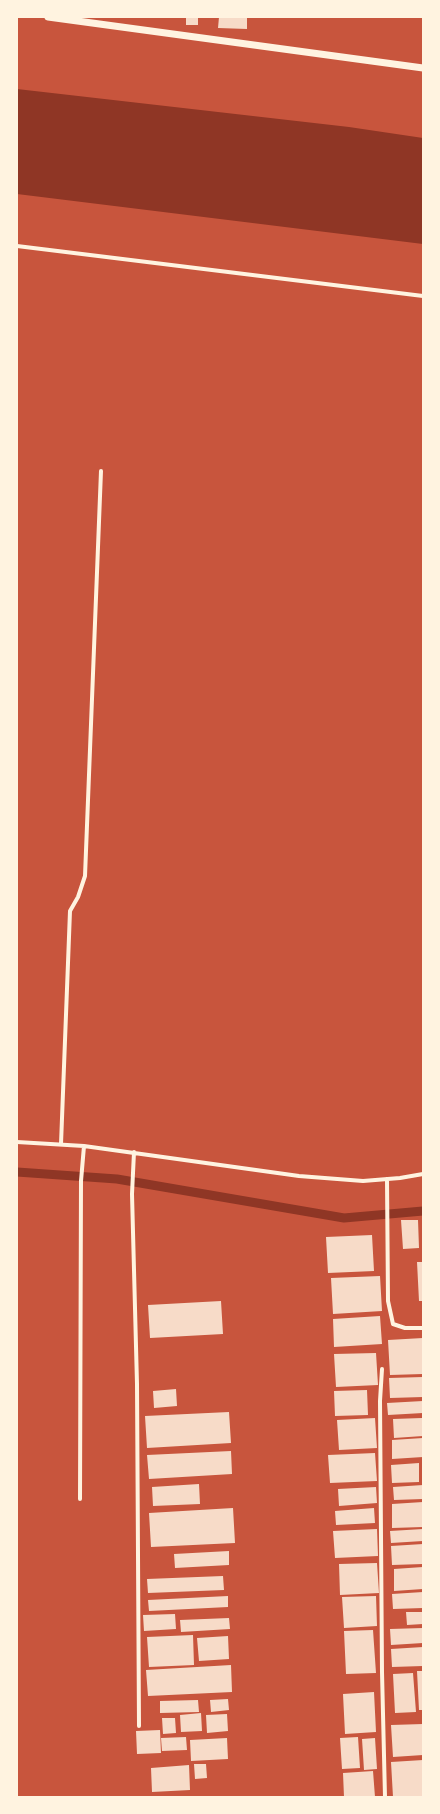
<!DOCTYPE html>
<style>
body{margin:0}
#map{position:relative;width:440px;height:1814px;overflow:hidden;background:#c8553d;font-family:"Work Sans",sans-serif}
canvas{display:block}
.frame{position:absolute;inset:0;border:18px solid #fff3e0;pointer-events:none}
</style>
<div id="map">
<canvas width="440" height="1814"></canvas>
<div class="frame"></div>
</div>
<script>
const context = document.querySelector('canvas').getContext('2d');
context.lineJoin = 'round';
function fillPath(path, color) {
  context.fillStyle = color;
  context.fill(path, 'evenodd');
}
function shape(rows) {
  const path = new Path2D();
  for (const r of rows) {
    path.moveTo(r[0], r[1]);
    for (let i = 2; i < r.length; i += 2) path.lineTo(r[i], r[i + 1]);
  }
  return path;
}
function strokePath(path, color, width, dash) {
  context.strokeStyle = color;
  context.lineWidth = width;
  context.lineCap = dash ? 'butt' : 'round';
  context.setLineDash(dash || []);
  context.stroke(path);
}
const water = shape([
 [17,89,349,127,423,138,423,244,17,194]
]);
const stream = shape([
 [17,1172,117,1179,344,1218,423,1211]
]);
const building = shape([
 [186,17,198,17,198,25,186,25],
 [219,17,247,17,247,29,218,28],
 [401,1220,418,1220,419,1248,403,1249],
 [372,1235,374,1271,328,1273,326,1237],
 [417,1262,423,1262,423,1301,419,1301],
 [380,1276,382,1311,333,1314,331,1278],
 [221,1301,223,1334,150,1338,148,1305],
 [380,1316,382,1344,334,1347,333,1319],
 [423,1338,423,1374,390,1375,388,1340],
 [376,1353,378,1385,336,1387,334,1354],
 [423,1377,423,1397,390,1398,389,1378],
 [176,1389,177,1406,154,1408,153,1391],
 [367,1390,368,1415,335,1416,334,1391],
 [423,1401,423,1413,388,1415,387,1403],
 [229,1412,231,1443,147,1448,145,1416],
 [375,1418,377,1448,339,1450,337,1420],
 [422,1418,423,1436,394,1438,393,1419],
 [423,1438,423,1457,392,1459,392,1440],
 [231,1451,232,1474,149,1479,147,1455],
 [375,1453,377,1481,330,1483,328,1455],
 [419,1463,419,1482,392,1483,391,1465],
 [199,1484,200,1504,153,1506,152,1487],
 [423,1485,423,1499,394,1500,393,1487],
 [376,1487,377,1503,339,1506,338,1489],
 [423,1502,423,1527,392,1528,392,1504],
 [233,1508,235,1543,151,1547,149,1513],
 [374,1508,375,1523,336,1525,335,1511],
 [377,1529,378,1556,335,1558,333,1531],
 [423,1529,423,1541,391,1543,390,1531],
 [423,1544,423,1564,392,1565,391,1546],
 [229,1551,229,1565,175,1568,174,1554],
 [377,1563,379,1593,340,1595,339,1564],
 [423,1567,423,1589,394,1591,394,1569],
 [223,1576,224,1590,148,1593,147,1579],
 [423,1592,423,1608,393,1609,392,1594],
 [228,1596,228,1607,149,1611,148,1600],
 [376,1596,377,1626,344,1628,342,1597],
 [406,1612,423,1612,423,1624,407,1625],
 [175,1614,176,1629,144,1631,143,1615],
 [229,1618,230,1629,181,1632,180,1620],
 [423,1628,423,1643,391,1645,390,1629],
 [373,1630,376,1673,346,1674,344,1631],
 [193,1635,194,1665,149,1667,147,1637],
 [228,1636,229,1659,199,1661,197,1638],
 [423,1647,423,1666,392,1667,391,1649],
 [231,1665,232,1692,148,1696,146,1670],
 [417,1671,423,1671,423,1710,419,1710],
 [413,1673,416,1712,395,1713,393,1674],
 [374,1692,376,1732,345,1734,343,1694],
 [228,1699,229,1710,211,1712,210,1700],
 [198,1700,199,1712,160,1713,160,1701],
 [201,1713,202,1731,181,1732,180,1715],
 [227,1714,228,1731,207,1733,206,1715],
 [162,1718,175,1718,176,1733,163,1734],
 [423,1724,423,1755,393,1757,391,1725],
 [160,1730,161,1753,137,1754,136,1731],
 [186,1737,187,1750,162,1751,161,1738],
 [358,1737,360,1768,342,1769,340,1738],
 [227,1738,228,1759,191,1761,190,1740],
 [375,1738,377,1769,364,1770,362,1739],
 [423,1760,423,1797,393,1797,391,1762],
 [194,1764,206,1764,207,1778,195,1779],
 [189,1765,190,1790,152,1792,151,1768],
 [373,1771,375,1797,344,1797,343,1773]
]);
const minor = shape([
 [17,246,423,296],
 [17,1142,84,1146,299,1176,363,1181,400,1178,423,1174],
 [61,1144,70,911,78,897,85,876,101,471],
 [134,1152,132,1194,137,1384,139,1726],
 [387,1179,388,1301,393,1324,405,1328,423,1328],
 [382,1369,380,1401,382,1672,385,1797],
 [80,1499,81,1181,84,1146]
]);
const tertiary = shape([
 [48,17,423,68]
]);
fillPath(water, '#8f3625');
strokePath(stream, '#8f3625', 9);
fillPath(building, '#f7dbc8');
strokePath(minor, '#fff3e0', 4);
strokePath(tertiary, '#fff3e0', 7);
</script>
